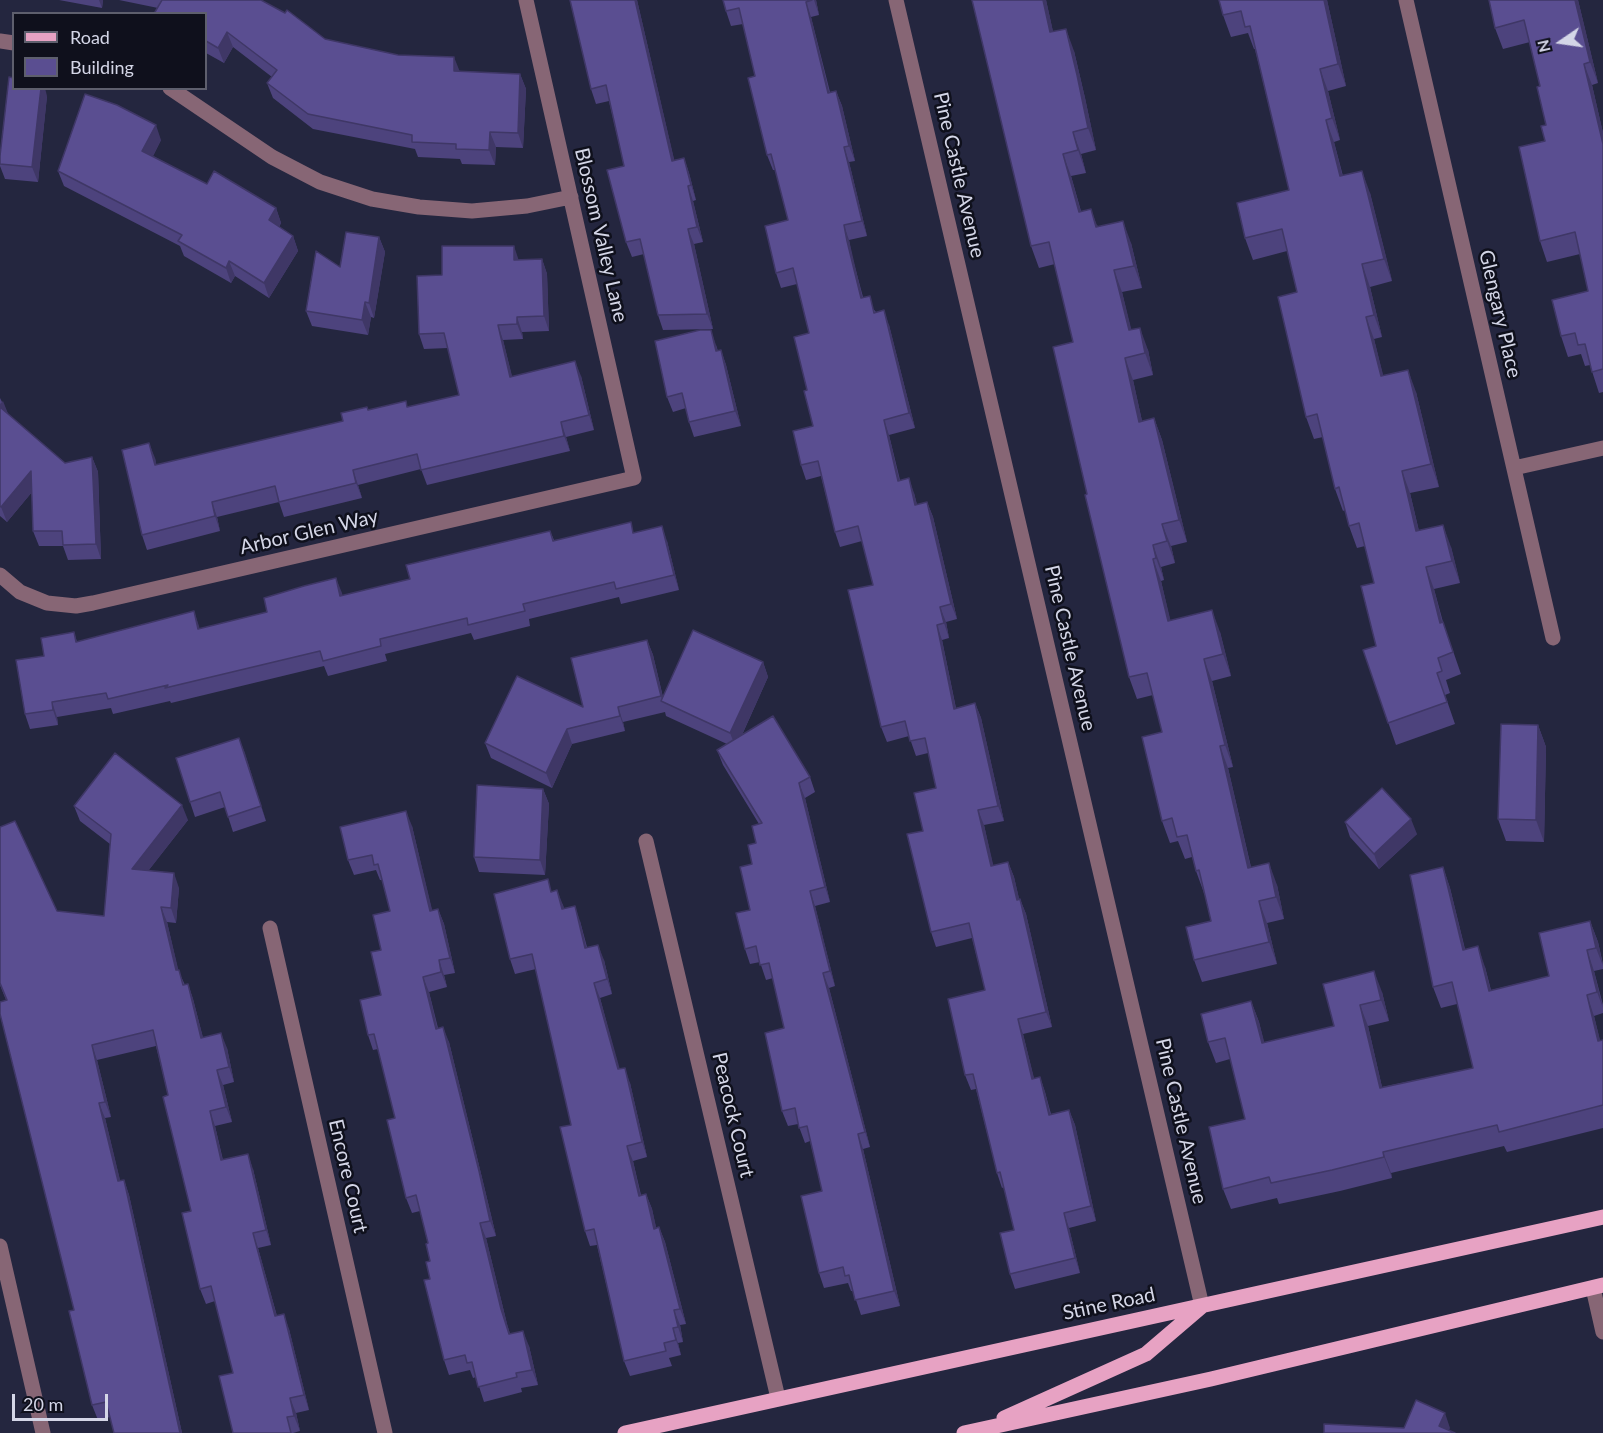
<!DOCTYPE html>
<style>
body{margin:0}
#map{position:relative;width:1603px;height:1433px;overflow:hidden;background:#24263f;font-family:Lato,sans-serif}
canvas{display:block}
.legend{position:absolute;left:12px;top:12px;width:195px;height:78px;box-sizing:border-box;background:#0f101c;border:2px solid #5e5f6d;margin:0;padding:8px 10px;list-style:none;font-size:18px;color:#d4d6e7}
.legend li{display:flex;align-items:center;gap:12px;height:30px}
.legend b{width:30px;border:2px solid #5e5f6d}
.north{position:absolute;left:1531px;top:12px;width:60px;height:60px;-webkit-text-stroke:4px #0f101c;paint-order:stroke;rotate:257deg;font-size:16px;font-weight:700;line-height:24px;text-align:center;color:#d4d6e7}
.north::after{content:'';display:block;margin:auto;width:21px;height:27px;background:#d4d6e7;clip-path:polygon(50% 0,100% 100%,50% 72%,0 100%)}
.scale{position:absolute;left:12px;top:1394px;width:96px;height:27px;box-sizing:border-box;border:3px solid #d4d6e7;border-top:0;padding-left:8px;font-size:18px;line-height:21px;white-space:nowrap;color:#d4d6e7;-webkit-text-stroke:4px #0f101c;paint-order:stroke}
</style>
<div id="map">
<canvas width="1603" height="1433"></canvas>
<ul class="legend">
<li><b style="height:8px;background:#e7a2c3"></b>Road</li>
<li><b style="height:16px;background:#5a4e91"></b>Building</li>
</ul>
<div class="north">N</div>
<div class="scale">20 m</div>
</div>
<script>
const context = document.querySelector('canvas').getContext('2d');
context.lineJoin = 'round';
function shape(rows) {
  const path = new Path2D();
  for (const r of rows) {
    path.moveTo(r[0], r[1]);
    for (let i = 2; i < r.length; i += 2) path.lineTo(r[i], r[i + 1]);
  }
  return path;
}
function strokePath(path, color, width, dash) {
  context.strokeStyle = color;
  context.lineWidth = width;
  context.lineCap = dash ? 'butt' : 'round';
  context.setLineDash(dash || []);
  context.stroke(path);
}
function fillPath(path, color) {
  context.fillStyle = color;
  context.fill(path, 'evenodd');
}
function label(font, color, halo, rows, align = 'center') {
  context.font = font + ' Lato,sans-serif';
  context.lineWidth = 5;
  context.setLineDash([]);
  context.textBaseline = 'middle';
  context.strokeStyle = halo;
  context.fillStyle = color;
  for (const [text, x, y, turn = 0] of rows) {
    context.save();
    context.translate(x, y);
    context.rotate((+turn || 0) * Math.PI / 180);
    context.textAlign = isNaN(turn) ? turn : align;
    if (halo) context.strokeText(text, 0, 0);
    context.fillText(text, 0, 0);
    context.restore();
  }
}
const minor = shape([
 [896,0,1202,1306],
 [1406,0,1553,638],
 [0,41,14,43],
 [170,88,272,157,320,182,372,199,419,207,472,211,527,206,571,197],
 [1514,468,1603,448],
 [0,575,20,592,47,603,76,606,93,603,634,478,526,0],
 [646,841,778,1398],
 [270,928,385,1433],
 [0,1246,43,1433],
 [1593,1288,1603,1332]
]);
const major = shape([
 [1004,1418,1146,1354,1201,1307],
 [625,1433,1603,1217],
 [964,1433,1211,1379,1603,1285]
]);
const wall = shape([
 [59,0,103,0,102,8],
 [119,0,261,0,325,39,459,71,520,74,526,89,523,148,496,147,495,165,462,164,460,159,418,157,415,149,313,129,273,98,267,83,272,77,233,47,224,63,206,53,206,14,156,14,155,12,158,8],
 [570,0,637,0,674,160,684,158,689,173,696,200,693,201,703,242,694,244,713,329,663,330,658,315,644,254,632,257,626,242,624,166,609,101,596,104,591,89],
 [723,0,816,0,819,15,811,17,830,92,836,91,842,106,855,161,849,162,867,236,849,240,852,256,863,297,876,312,889,325,915,428,889,435,900,480,914,493,917,505,927,502,933,517,957,619,946,622,949,638,942,640,956,708,975,703,981,718,1004,821,984,825,993,866,1008,862,1014,877,1019,899,1020,899,1026,914,1052,1027,1023,1034,1034,1079,1040,1077,1045,1092,1051,1114,1069,1110,1075,1125,1096,1221,1069,1228,1080,1273,1015,1289,1010,1274,1014,1230,1004,1187,1002,1188,997,1173,976,1089,971,1090,965,1075,985,990,972,938,936,947,931,932,923,831,936,788,928,753,916,756,909,736,887,742,881,727,873,585,862,541,840,547,835,532,821,476,806,480,801,465,813,426,807,390,809,333,797,284,781,288,776,273,788,220,775,170,773,170,767,155,755,76,743,24,731,26,726,11],
 [972,0,1046,0,1053,32,1074,51,1085,98,1096,150,1081,154,1086,173,1071,176,1081,211,1098,226,1131,243,1142,288,1122,292,1131,330,1148,350,1153,375,1133,380,1142,421,1154,418,1162,440,1187,542,1171,546,1175,563,1161,567,1164,580,1161,581,1170,620,1220,632,1231,676,1212,681,1233,767,1228,768,1251,867,1277,885,1284,919,1267,923,1277,964,1202,982,1194,960,1211,921,1205,893,1204,893,1196,871,1192,857,1185,859,1178,841,1170,843,1162,821,1162,732,1153,695,1137,699,1129,677,1087,494,1073,342,1055,264,1039,268,1031,246],
 [1219,0,1327,0,1346,86,1328,91,1340,140,1334,142,1343,176,1370,193,1392,281,1370,287,1382,337,1374,339,1383,376,1416,392,1439,487,1410,493,1419,531,1451,547,1460,583,1434,589,1443,622,1461,674,1446,680,1450,693,1445,695,1455,724,1396,745,1363,650,1376,646,1374,583,1365,546,1357,548,1349,526,1345,510,1343,511,1335,489,1323,437,1314,439,1306,417,1297,292,1287,251,1253,260,1245,238,1289,190,1255,49,1254,49,1248,33,1231,37,1223,15],
 [1578,0,1598,83,1592,85,1603,133,1603,392,1599,393,1590,365,1585,366,1581,354,1568,357,1561,336,1588,291,1580,254,1547,262,1540,241,1546,125,1540,86,1530,42,1503,49,1495,28],
 [47,96,38,182,5,179,0,166,0,156],
 [161,140,153,156,207,184,276,208,281,223,279,227,293,236,298,251,269,298,235,276,231,283,184,256,180,246,64,186,58,171],
 [379,237,385,252,374,318,371,317,368,335,312,326,306,311,340,267],
 [542,259,547,274,549,331,522,332,523,339,503,340,512,377,581,376,594,430,566,437,570,451,427,485,421,469,358,485,362,498,284,517,279,502,217,517,220,531,147,550,142,535,155,458,156,465,343,421,368,410,408,407,459,395,448,348,424,349,419,334,442,275,519,260],
 [716,345,718,351,721,350,726,365,741,426,694,437,689,422,686,408,673,412,667,397],
 [0,398,8,414,65,463,92,457,98,472,101,559,68,560,63,546,39,546,33,531,32,492,7,522,0,516],
 [550,531,554,540,635,533,667,541,679,590,621,604,619,597,529,619,530,626,474,640,471,633,385,654,387,661,328,676,324,666,171,703,170,701,113,714,111,708,57,717,58,725,30,729,25,714,44,656,74,632,77,642,200,629,342,596,410,579],
 [647,640,653,655,663,697,763,662,768,677,742,735,810,777,815,792,805,798,830,902,815,906,835,986,829,988,870,1147,863,1149,900,1306,861,1315,853,1291,851,1291,848,1283,824,1288,819,1273,822,1191,810,1141,805,1143,798,1124,788,1126,782,1111,784,1028,773,978,766,980,760,962,750,964,745,949,750,910,752,864,756,843,759,824,723,765,717,750,727,744,666,716,665,712,623,722,625,731,572,744,552,788,491,758,485,743,583,707],
 [1538,725,1546,747,1544,842,1506,841,1498,819],
 [239,738,266,821,233,832,225,807,195,817,190,802],
 [543,789,549,804,545,875,479,872,474,857],
 [74,806,188,820,148,871,179,888,176,923,167,922,178,970,185,985,188,984,193,999,203,1038,227,1048,234,1082,223,1085,232,1122,215,1126,223,1160,253,1169,271,1245,258,1248,277,1316,289,1329,309,1410,296,1413,300,1431,293,1433,233,1433,233,1373,215,1301,206,1304,200,1289,191,1211,168,1095,156,1046,97,1060,111,1117,105,1118,120,1181,124,1180,129,1195,182,1433,114,1433,110,1417,98,1420,92,1405,74,1310,6,1000,0,985,0,827,57,911,104,916,110,844,80,821],
 [1345,822,1417,834,1379,869,1350,837],
 [412,826,432,911,438,909,444,924,455,973,444,975,447,987,429,992,438,1028,449,1042,484,1186,496,1236,486,1238,507,1324,510,1334,529,1346,538,1385,521,1388,522,1392,484,1402,476,1377,473,1378,470,1370,449,1375,444,1360,430,1279,430,1261,428,1243,420,1211,412,1213,406,1198,395,1118,378,1049,373,1050,368,1035,381,995,390,911,382,880,380,880,376,870,354,875,348,860],
 [1443,867,1450,888,1465,949,1485,967,1491,990,1549,976,1590,921,1598,942,1603,964,1603,969,1594,971,1603,1005,1603,1013,1594,1016,1600,1041,1603,1040,1603,1128,1507,1152,1504,1146,1391,1173,1392,1178,1340,1191,1279,1204,1277,1198,1231,1209,1223,1189,1245,1119,1230,1059,1216,1063,1208,1042,1251,1001,1259,1022,1264,1043,1334,1026,1323,984,1382,992,1389,1021,1368,1026,1382,1087,1473,1068,1457,1004,1441,1008,1433,987],
 [552,892,563,905,564,909,580,921,587,947,604,960,612,994,600,998,619,1069,630,1083,647,1157,633,1161,641,1195,646,1194,652,1209,656,1228,659,1227,665,1242,686,1324,680,1325,683,1342,678,1343,681,1355,669,1358,672,1366,630,1376,624,1361,597,1245,590,1246,585,1231,571,1125,536,969,515,974,510,959]
]);
const shadedWall = shape([
 [99,0,103,0,102,8],
 [635,0,637,0,678,176,672,161],
 [814,0,816,0,819,15],
 [1043,0,1046,0,1058,54,1050,32],
 [1324,0,1327,0,1346,86,1338,64],
 [1575,0,1578,0,1598,83,1590,62],
 [806,2,811,17,833,108,828,93],
 [1066,29,1074,51,1085,98,1096,150,1088,128],
 [227,32,233,47,224,63,218,48],
 [454,57,460,72,454,71],
 [1584,64,1592,85,1603,133,1603,144],
 [1320,69,1328,91,1340,140,1332,118],
 [520,74,526,89,523,148,518,133],
 [41,88,45,88,47,96,38,182,32,167],
 [836,91,842,106,855,161,849,146],
 [1326,120,1334,142,1348,198,1340,176],
 [156,125,161,140,148,166,142,151],
 [490,132,496,147,495,165,489,150],
 [1073,132,1081,154,1086,173,1078,150],
 [844,147,849,162,867,236,862,221],
 [1063,154,1071,176,1087,234,1079,212],
 [684,158,689,173,696,200,691,185],
 [1362,171,1370,193,1392,281,1384,259],
 [688,186,693,201,703,242,697,227],
 [276,208,281,223,274,236,269,220],
 [1091,209,1099,231,1096,227],
 [1123,221,1131,243,1142,288,1134,266],
 [844,225,849,240,866,313,861,298],
 [688,229,694,244,713,329,707,314],
 [293,236,298,251,269,298,264,283],
 [379,237,385,252,374,318,369,303],
 [514,246,519,261,514,260],
 [542,259,547,274,549,331,544,316],
 [229,261,235,276,231,283,226,268],
 [1362,264,1370,287,1382,337,1374,315],
 [1114,270,1122,292,1137,352,1129,330],
 [365,302,371,317,368,335,362,320],
 [884,310,889,325,915,428,909,413],
 [517,317,522,332,523,339,517,324],
 [1366,317,1374,339,1389,398,1381,376],
 [498,325,503,340,516,392,510,377],
 [1140,328,1148,350,1153,375,1145,353],
 [711,330,716,345,721,366,716,351],
 [721,350,726,365,741,426,735,411],
 [1125,358,1133,380,1147,444,1139,422],
 [575,361,581,376,594,430,589,415],
 [1408,370,1416,392,1439,487,1431,464],
 [3,401,9,416,0,410,0,404],
 [1154,418,1162,440,1187,542,1179,520],
 [884,420,889,435,903,496,898,481],
 [561,422,566,437,570,451,564,436],
 [149,443,155,458,160,480,155,465],
 [92,457,98,472,101,559,96,544],
 [353,470,358,485,362,498,356,483],
 [31,471,37,486,7,522,1,507],
 [1402,471,1410,493,1424,553,1416,531],
 [909,478,914,493,921,520,915,505],
 [212,502,217,517,220,531,215,516],
 [927,502,933,517,957,619,951,604],
 [1162,524,1171,546,1175,563,1167,541],
 [1443,525,1451,547,1460,583,1452,561],
 [662,526,667,541,679,590,674,575],
 [1153,545,1161,567,1164,580,1156,558],
 [1153,559,1161,581,1176,643,1168,621],
 [1426,567,1434,589,1448,645,1440,623],
 [336,578,342,593,346,611,340,596],
 [940,607,946,622,949,638,944,623],
 [1212,610,1220,632,1231,676,1223,654],
 [194,611,199,626,203,644,198,629],
 [937,625,942,640,959,724,954,709],
 [647,640,653,655,664,702,663,702,661,696],
 [1204,659,1212,681,1233,767,1225,745],
 [763,662,768,677,736,748,730,733],
 [52,702,57,717,58,725,53,710],
 [975,703,981,718,1004,821,998,806],
 [618,707,623,722,625,731,620,716],
 [1538,725,1546,747,1544,842,1536,820],
 [567,729,572,744,552,788,546,773],
 [239,738,245,753,266,821,261,806],
 [1220,746,1228,768,1256,890,1248,868],
 [799,783,805,798,830,902,825,887],
 [543,789,549,804,545,875,540,860],
 [182,805,188,820,138,884,132,869],
 [978,810,984,825,997,881,991,866],
 [406,811,412,826,436,926,430,911],
 [1411,819,1417,834,1379,869,1374,854],
 [1008,862,1014,877,1023,915,1017,900],
 [1269,863,1277,885,1284,919,1276,897],
 [1443,867,1450,888,1470,971,1463,950],
 [174,873,179,888,176,923,171,908],
 [557,890,563,905,567,924,562,909],
 [810,891,815,906,835,986,830,971],
 [1020,899,1026,914,1052,1027,1046,1012],
 [1259,901,1267,923,1277,964,1269,942],
 [575,906,580,921,590,963,585,948],
 [161,907,167,922,182,985,176,970],
 [438,909,444,924,455,973,450,958],
 [1590,921,1598,942,1603,966,1596,948],
 [598,945,604,960,612,994,607,979],
 [1478,946,1485,967,1496,1012,1489,991],
 [1587,950,1594,971,1603,1008,1597,992],
 [439,960,444,975,447,987,441,972],
 [1374,971,1382,992,1389,1021,1381,1000],
 [823,973,829,988,870,1147,865,1132],
 [423,977,429,992,441,1044,436,1029],
 [594,983,600,998,624,1084,618,1069],
 [188,984,193,999,207,1053,201,1038],
 [1587,995,1594,1016,1603,1052,1598,1041],
 [1251,1001,1259,1022,1270,1064,1262,1043],
 [1360,1005,1368,1026,1387,1109,1380,1088],
 [1018,1019,1023,1034,1038,1094,1032,1079],
 [443,1027,449,1042,484,1186,496,1236,490,1221],
 [221,1033,227,1048,234,1082,229,1067],
 [92,1045,97,1060,111,1117,105,1102],
 [625,1068,630,1083,647,1157,642,1142],
 [217,1070,223,1085,232,1122,226,1107],
 [1040,1077,1045,1092,1054,1130,1049,1115],
 [99,1103,105,1118,124,1196,118,1181],
 [1069,1110,1075,1125,1096,1221,1091,1206],
 [210,1111,215,1126,226,1175,221,1160],
 [858,1134,863,1149,900,1306,894,1291],
 [627,1146,633,1161,644,1211,639,1196],
 [1383,1152,1391,1173,1392,1178,1384,1157],
 [248,1154,253,1169,271,1245,266,1230],
 [124,1180,129,1195,182,1433,180,1433],
 [646,1194,652,1209,660,1244,654,1229],
 [1064,1213,1069,1228,1080,1273,1075,1258],
 [480,1223,486,1238,507,1324,515,1349,501,1309],
 [659,1227,665,1242,686,1324,680,1309],
 [253,1233,258,1248,281,1331,275,1316],
 [674,1310,680,1325,683,1342,678,1327],
 [284,1314,289,1329,309,1410,304,1395],
 [673,1328,678,1343,681,1355,676,1340],
 [523,1331,529,1346,538,1385,532,1370],
 [290,1398,296,1413,300,1431,294,1416],
 [1445,1413,1450,1428,1448,1433,1439,1426]
]);
const building = shape([
 [162,0,261,0,285,13,287,10,325,39,398,55,454,57,454,71,520,74,518,133,490,132,489,150,456,149,456,144,412,142,412,135,308,114,267,83,277,70,227,32,218,48,206,41,206,14,157,14,155,12,162,0],
 [570,0,635,0,672,161,684,158,691,185,688,186,697,227,688,229,707,314,658,315,640,239,626,242,607,170,624,166,606,85,591,89,570,0],
 [723,0,812,0,806,2,828,93,836,91,849,146,844,147,862,221,844,225,847,241,861,298,870,296,874,313,884,310,909,413,884,420,898,481,909,478,915,505,927,502,951,604,940,607,944,623,937,625,954,709,975,703,998,806,978,810,991,866,1008,862,1017,900,1020,899,1046,1012,1018,1019,1032,1079,1040,1077,1049,1115,1069,1110,1091,1206,1064,1213,1075,1258,1010,1274,1000,1233,1014,1230,1000,1172,997,1173,973,1074,965,1075,948,999,985,990,969,923,931,932,907,834,923,831,914,793,936,788,925,738,910,741,905,721,881,727,848,590,873,585,858,526,835,532,818,461,801,465,793,431,813,426,804,391,807,390,794,337,809,333,793,268,776,273,765,226,788,220,771,154,767,155,748,78,755,76,739,8,726,11,723,0],
 [972,0,1043,0,1050,32,1066,29,1077,75,1088,128,1073,132,1078,150,1063,154,1079,212,1091,209,1096,227,1123,221,1134,266,1114,270,1129,330,1140,328,1145,353,1125,358,1139,422,1154,418,1179,520,1162,524,1167,541,1153,545,1156,558,1153,559,1168,621,1212,610,1223,654,1204,659,1225,745,1220,746,1248,868,1269,863,1276,897,1259,901,1269,942,1194,960,1186,927,1211,921,1199,870,1196,871,1187,835,1177,837,1172,818,1162,821,1142,737,1162,732,1147,673,1129,677,1085,495,1087,494,1053,347,1073,342,1049,242,1031,246,972,0],
 [1219,0,1324,0,1338,64,1320,69,1332,118,1326,120,1340,176,1362,171,1384,259,1362,264,1374,315,1366,317,1381,376,1408,370,1431,464,1402,471,1416,531,1443,525,1452,561,1426,567,1440,623,1443,622,1453,652,1438,658,1442,671,1437,673,1447,702,1388,723,1363,650,1376,646,1361,586,1374,583,1359,523,1349,526,1339,487,1335,489,1317,414,1306,417,1278,297,1297,292,1282,229,1245,238,1237,203,1289,190,1250,26,1245,27,1241,11,1223,15,1219,0],
 [1489,0,1575,0,1590,62,1584,64,1603,144,1603,369,1592,372,1585,344,1578,345,1575,333,1561,336,1552,300,1588,291,1575,232,1540,241,1519,147,1545,141,1541,126,1546,125,1537,87,1540,86,1524,20,1495,28,1489,0],
 [9,77,14,78,14,88,41,88,32,167,0,164,0,156,9,77],
 [85,94,117,105,156,125,142,151,207,184,214,171,276,208,269,220,293,236,264,283,229,261,226,268,178,241,182,235,58,171,85,94],
 [346,232,379,237,369,303,365,302,362,320,306,311,316,251,340,267,346,232],
 [442,246,514,246,514,260,542,259,544,316,517,317,517,324,498,325,510,377,575,361,589,415,561,422,564,436,421,470,417,454,353,470,356,483,279,502,275,486,212,502,215,516,142,535,122,450,149,443,155,465,343,421,341,413,367,407,368,410,406,401,407,407,459,395,444,333,419,334,417,276,442,275,442,246],
 [700,330,711,330,716,351,721,350,735,411,689,422,682,393,667,397,655,341,700,330],
 [0,407,65,463,92,457,96,544,63,545,62,531,33,531,31,471,1,507,0,506,0,407],
 [631,522,633,533,662,526,674,575,616,589,614,582,523,604,525,611,468,625,467,618,380,639,381,646,323,661,320,651,165,688,168,685,108,699,106,693,52,702,53,710,25,714,16,660,44,656,41,638,74,632,76,642,194,611,198,629,267,612,264,598,304,586,336,578,340,596,410,579,406,565,550,531,553,541,631,522],
 [693,630,763,662,730,733,661,701,693,630],
 [647,640,661,696,618,707,620,716,567,729,546,773,485,743,517,676,583,707,571,658,647,640],
 [773,716,810,777,799,783,825,887,810,891,830,971,823,973,865,1132,858,1134,894,1291,855,1300,849,1275,845,1276,843,1267,819,1273,801,1196,822,1191,807,1126,799,1128,795,1108,782,1111,765,1033,784,1028,769,963,760,965,756,946,745,949,736,913,750,910,740,867,752,864,748,845,756,843,752,826,762,823,717,750,773,716],
 [1501,724,1538,725,1536,820,1498,819,1501,724],
 [239,738,261,806,228,817,220,792,190,802,176,758,239,738],
 [115,753,182,805,132,869,174,873,171,908,161,907,176,970,179,970,183,985,188,984,201,1038,221,1033,229,1067,217,1070,226,1107,210,1111,221,1160,248,1154,266,1230,253,1233,275,1316,284,1314,304,1395,290,1398,294,1416,287,1417,291,1433,233,1433,219,1376,233,1373,211,1286,200,1289,182,1213,191,1211,163,1097,168,1095,153,1030,92,1045,105,1102,99,1103,118,1181,124,1180,180,1433,114,1433,106,1402,92,1405,69,1311,74,1310,0,1014,0,1002,7,1000,0,983,0,827,15,821,57,911,104,916,111,834,74,806,115,753],
 [477,785,543,789,540,860,474,857,477,785],
 [1382,788,1411,819,1374,854,1345,822,1382,788],
 [406,811,430,911,438,909,450,958,439,960,441,972,423,977,436,1029,443,1027,479,1171,490,1221,480,1223,501,1309,509,1334,523,1331,532,1370,516,1373,517,1377,478,1387,472,1362,467,1363,465,1355,444,1360,424,1280,430,1279,426,1262,430,1261,426,1244,428,1243,416,1195,406,1198,387,1120,395,1118,374,1034,368,1035,360,1000,381,995,371,952,381,950,373,915,390,911,378,864,374,865,372,855,348,860,340,827,406,811],
 [1443,867,1463,950,1478,946,1489,991,1549,976,1539,933,1590,921,1596,948,1587,950,1597,992,1587,995,1598,1041,1603,1040,1603,1105,1499,1132,1497,1125,1383,1152,1384,1157,1332,1170,1271,1183,1269,1177,1223,1189,1209,1127,1245,1119,1225,1038,1208,1042,1201,1014,1251,1001,1262,1043,1334,1026,1323,984,1374,971,1381,1000,1360,1005,1380,1088,1473,1068,1452,982,1433,987,1410,875,1443,867],
 [548,879,551,892,557,890,562,909,575,906,585,948,598,945,607,979,594,983,618,1069,625,1068,642,1142,627,1146,639,1196,646,1194,654,1229,659,1227,680,1309,674,1310,678,1327,673,1328,676,1340,664,1343,666,1351,624,1361,594,1229,585,1231,560,1127,571,1125,532,954,510,959,494,894,548,879],
 [1416,1400,1445,1413,1439,1426,1455,1433,1324,1433,1324,1424,1404,1428,1416,1400]
]);
const streetNames = [
 ["Pine Castle Avenue",959,175,77],
 ["Blossom Valley Lane",601,235,77],
 ["Glengary Place",1500,314,77],
 ["Arbor Glen Way",309,532,-13],
 ["Pine Castle Avenue",1070,648,77],
 ["Peacock Court",733,1115,77],
 ["Pine Castle Avenue",1181,1121,77],
 ["Encore Court",348,1176,77],
 ["Stine Road",1109,1304,-12]
];
strokePath(minor, '#876675', 15);
strokePath(major, '#e7a2c3', 15);
fillPath(wall, '#4d437d');
fillPath(shadedWall, '#3f3766');
fillPath(building, '#5a4e91');
strokePath(building, '#3f3766', 1.5);
label('20px', '#d4d6e7', '#0f101c', streetNames);
</script>
